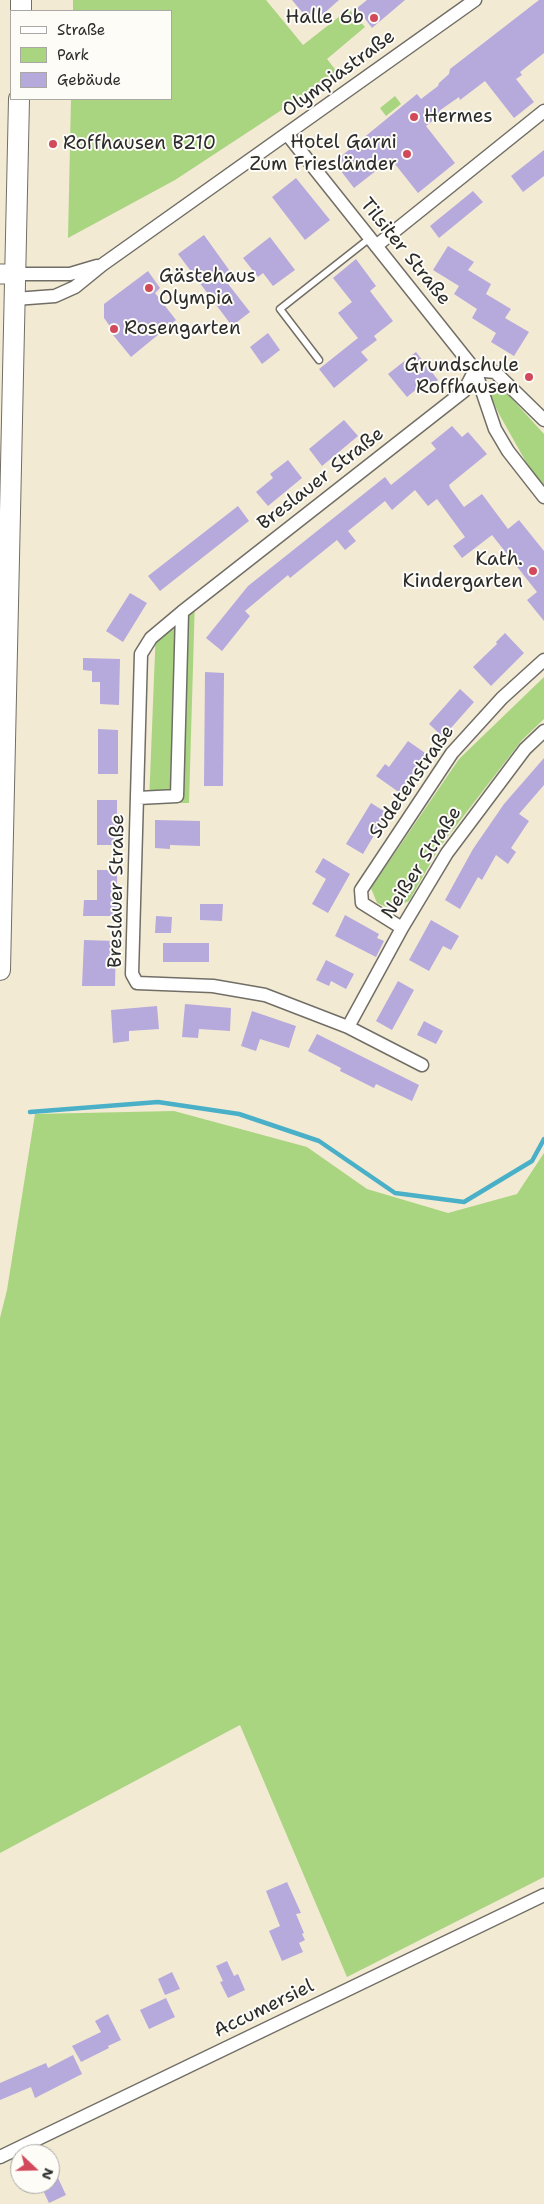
<!DOCTYPE html>
<meta charset="utf-8">
<style>
body{margin:0}
#map{position:relative;width:544px;height:2204px;overflow:hidden;background:#f3ead4;font-family:"Shantell Sans",sans-serif}
canvas{display:block}
.legend{position:absolute;left:10px;top:10px;width:162px;height:90px;box-sizing:border-box;background:#fdfcf7;border:1px solid #a9a8a5;margin:0;padding:6px 9px;list-style:none;font-size:15px;color:#2b2b2b}
.legend li{display:flex;align-items:center;gap:10px;height:25px}
.legend b{width:25px;border:1px solid #a9a8a5}
.north{position:absolute;left:10px;top:2144px;width:50px;height:50px;box-sizing:border-box;background:#fdfcf7;border:1px solid #a9a8a5;border-radius:50%;rotate:111deg;font-size:14px;font-weight:700;line-height:20px;text-align:center;color:#2b2b2b}
.north::after{content:'';display:block;margin:auto;width:18px;height:22px;background:#d1495b;clip-path:polygon(50% 0,100% 100%,50% 72%,0 100%)}
</style>
<div id="map">
<canvas width="544" height="2204"></canvas>
<ul class="legend">
<li><b style="height:6px;background:#fff"></b>Straße</li>
<li><b style="height:14px;background:#a9d480"></b>Park</li>
<li><b style="height:14px;background:#b6a9dc"></b>Gebäude</li>
</ul>
<div class="north">N</div>
</div>
<script>
const context = document.querySelector('canvas').getContext('2d');
context.lineJoin = 'round';
function fillPath(path, color) {
  context.fillStyle = color;
  context.fill(path, 'evenodd');
}
function shape(rows) {
  const path = new Path2D();
  for (const r of rows) {
    path.moveTo(r[0], r[1]);
    for (let i = 2; i < r.length; i += 2) path.lineTo(r[i], r[i + 1]);
  }
  return path;
}
function strokePath(path, color, width, dash) {
  context.strokeStyle = color;
  context.lineWidth = width;
  context.lineCap = dash ? 'butt' : 'round';
  context.setLineDash(dash || []);
  context.stroke(path);
}
function label(font, color, halo, rows, align = 'center') {
  context.font = font + ' "Shantell Sans",sans-serif';
  context.lineWidth = 4;
  context.setLineDash([]);
  context.textBaseline = 'middle';
  context.strokeStyle = halo;
  context.fillStyle = color;
  for (const [text, x, y, turn = 0] of rows) {
    context.save();
    context.translate(x, y);
    context.rotate((+turn || 0) * Math.PI / 180);
    context.textAlign = isNaN(turn) ? turn : align;
    if (halo) context.strokeText(text, 0, 0);
    context.fillText(text, 0, 0);
    context.restore();
  }
}
const green = shape([
 [73,0,266,0,303,45,349,9,365,27,327,59,338,73,175,180,68,238,71,99,171,99,171,11,73,11],
 [395,96,401,104,386,116,380,108],
 [494,382,503,389,544,434,544,486,530,469,499,414,486,386,487,383],
 [195,598,189,803,149,803,156,628],
 [544,677,544,719,522,740,439,848,409,901,391,909,377,903,371,888,459,759],
 [174,1111,307,1147,367,1189,448,1213,517,1194,544,1153,544,1877,347,1977,240,1725,0,1853,0,1318,7,1290,35,1114]
]);
const stream = shape([
 [30,1112,158,1102,239,1114,319,1141,395,1193,464,1202,532,1161,544,1139]
]);
const building = shape([
 [292,0,339,0,312,24],
 [367,0,405,0,372,28,357,8],
 [539,0,544,0,544,53,520,72,522,75,516,79,534,102,514,118,485,81,460,100,459,97,439,111,441,114,426,126,455,163,418,193,391,159,354,188,334,162,417,94,421,99,438,86,439,83,449,74,450,69],
 [544,150,544,176,523,192,511,176],
 [296,178,330,220,305,240,272,197],
 [473,191,483,202,439,238,430,226],
 [204,235,232,274,225,280,250,312,232,326,178,254],
 [270,237,295,270,273,286,263,273,258,277,243,258],
 [448,246,474,262,468,270,491,284,486,294,511,309,505,318,529,332,514,356,491,342,496,333,472,318,477,309,454,294,459,286,433,270],
 [356,259,376,286,370,291,393,321,374,336,377,340,361,352,368,360,334,388,319,369,358,338,338,313,352,302,333,278],
 [148,271,160,288,155,293,176,320,131,357,109,330,109,325,104,318,104,304],
 [268,333,280,350,262,364,250,347],
 [416,352,438,380,428,388,424,383,407,397,388,374],
 [344,420,358,436,322,466,309,449],
 [452,426,462,437,468,432,487,454,449,485,450,488,464,507,482,494,508,529,519,520,544,551,544,621,527,600,537,592,492,535,462,558,453,546,465,537,437,499,428,506,415,490,392,510,385,501,348,531,356,541,345,550,337,540,290,578,288,575,245,611,250,616,222,651,206,638,248,586,385,477,391,485,436,449,431,443],
 [288,460,302,478,268,506,256,492,273,478,270,474],
 [238,506,249,521,160,591,148,576],
 [130,593,147,603,123,642,106,631],
 [505,633,524,653,491,686,473,667,497,644,496,642],
 [83,658,120,659,119,705,100,704,100,682,92,682,92,671,83,670],
 [205,672,224,673,223,786,204,786],
 [460,689,474,702,443,737,429,724],
 [98,729,118,730,118,774,98,774],
 [408,741,428,755,400,793,376,776,385,764,389,767],
 [544,758,544,785,519,814,529,821,511,848,516,852,508,864,496,855,482,880,478,877,460,909,445,900,473,849,504,804],
 [97,800,117,800,117,845,97,845],
 [371,803,387,813,363,854,346,844],
 [155,820,200,821,200,846,170,845,170,849,155,848],
 [323,858,350,874,328,913,312,904,326,879,315,872],
 [97,870,117,870,117,916,83,916,84,900,97,900],
 [200,904,223,904,222,921,200,920],
 [345,915,379,934,377,938,384,941,376,957,335,936],
 [156,916,172,917,171,933,155,933],
 [431,920,459,936,451,950,443,946,429,971,409,960],
 [84,940,116,941,115,986,82,986],
 [163,943,209,943,209,962,163,962],
 [326,960,354,974,346,989,331,981,329,986,316,980],
 [398,981,414,990,392,1030,376,1021],
 [185,1004,231,1008,230,1031,199,1029,198,1038,182,1037],
 [157,1006,159,1029,129,1031,129,1041,113,1043,111,1010],
 [252,1011,296,1026,289,1048,260,1039,256,1051,241,1046],
 [424,1021,443,1031,436,1044,417,1035],
 [317,1034,419,1085,412,1101,376,1084,374,1088,340,1071,341,1068,308,1051],
 [287,1882,301,1913,296,1914,304,1933,302,1934,305,1940,299,1943,303,1952,282,1961,269,1931,280,1926,266,1891],
 [227,1961,234,1976,238,1974,245,1990,228,1998,220,1982,223,1981,216,1966],
 [172,1972,180,1989,165,1995,158,1979],
 [166,1998,175,2017,149,2029,140,2010],
 [108,2014,121,2040,108,2046,109,2048,81,2062,72,2046,101,2032,95,2021],
 [73,2055,82,2074,35,2098,31,2087,0,2100,0,2083,46,2063,48,2068],
 [50,2161,66,2195,49,2203,40,2184,50,2184]
]);
const lane = shape([
 [319,360,280,309,370,238]
]);
const street = shape([
 [287,134,475,370,495,429,508,451,544,497],
 [376,246,544,111],
 [16,274,70,274,97,266],
 [15,299,55,296,75,287,102,265,475,0],
 [475,370,495,372,544,420],
 [182,612,151,638,141,654,132,974,137,983,213,986,265,995,348,1027,422,1065],
 [138,798,177,796,182,612,464,391,475,370],
 [402,928,362,903,361,890,452,753,502,698,544,660],
 [348,1027,402,928,447,853,525,749,544,731],
 [0,2157,544,1895]
]);
const secondary = shape([
 [0,274,16,274]
]);
const primary = shape([
 [21,11,21,0],
 [0,970,19,99]
]);
const markers = [
 [374,18,5,"#d1495b"],
 [414,117,5,"#d1495b"],
 [53,144,5,"#d1495b"],
 [407,154,5,"#d1495b"],
 [149,288,5,"#d1495b"],
 [114,329,5,"#d1495b"],
 [529,377,5,"#d1495b"],
 [533,571,5,"#d1495b"]
];
const poiNames = [
 ["Halle 6b",364,18],
 ["Hermes",424,117,"left"],
 ["Hotel Garni",397,143],
 ["Zum Friesländer",397,165],
 ["Roffhausen B210",63,144,"left"],
 ["Gästehaus",159,277,"left"],
 ["Olympia",159,299,"left"],
 ["Rosengarten",124,329,"left"],
 ["Grundschule",519,366],
 ["Roffhausen",519,388],
 ["Kath.",523,560],
 ["Kindergarten",523,582]
];
const streetNames = [
 ["Olympiastraße",339,74,-36],
 ["Tilsiter Straße",405,252,51],
 ["Breslauer Straße",321,479,-38],
 ["Sudetenstraße",412,782,-55],
 ["Neißer Straße",422,863,-57],
 ["Breslauer Straße",117,891,-89],
 ["Accumersiel",264,2009,-26]
];
fillPath(green, '#a9d480');
strokePath(stream, '#49b0c8', 4.5);
fillPath(building, '#b6a9dc');
strokePath(lane, '#716e66', 9);
strokePath(street, '#716e66', 15);
strokePath(secondary, '#716e66', 21);
strokePath(primary, '#716e66', 22);
strokePath(lane, '#fff', 6);
strokePath(street, '#fff', 12);
strokePath(secondary, '#fff', 19);
strokePath(primary, '#fff', 20);
for (const [x, y, r, color] of markers) {
  const dot = new Path2D();
  dot.arc(x, y, r, 0, 2 * Math.PI);
  context.fillStyle = color;
  context.fill(dot);
  strokePath(dot, '#fdfcf7', 2);
}
label('19px', '#2b2b2b', '#fdfcf7', poiNames, 'right');
label('19px', '#2b2b2b', '#fdfcf7', streetNames);
</script>
